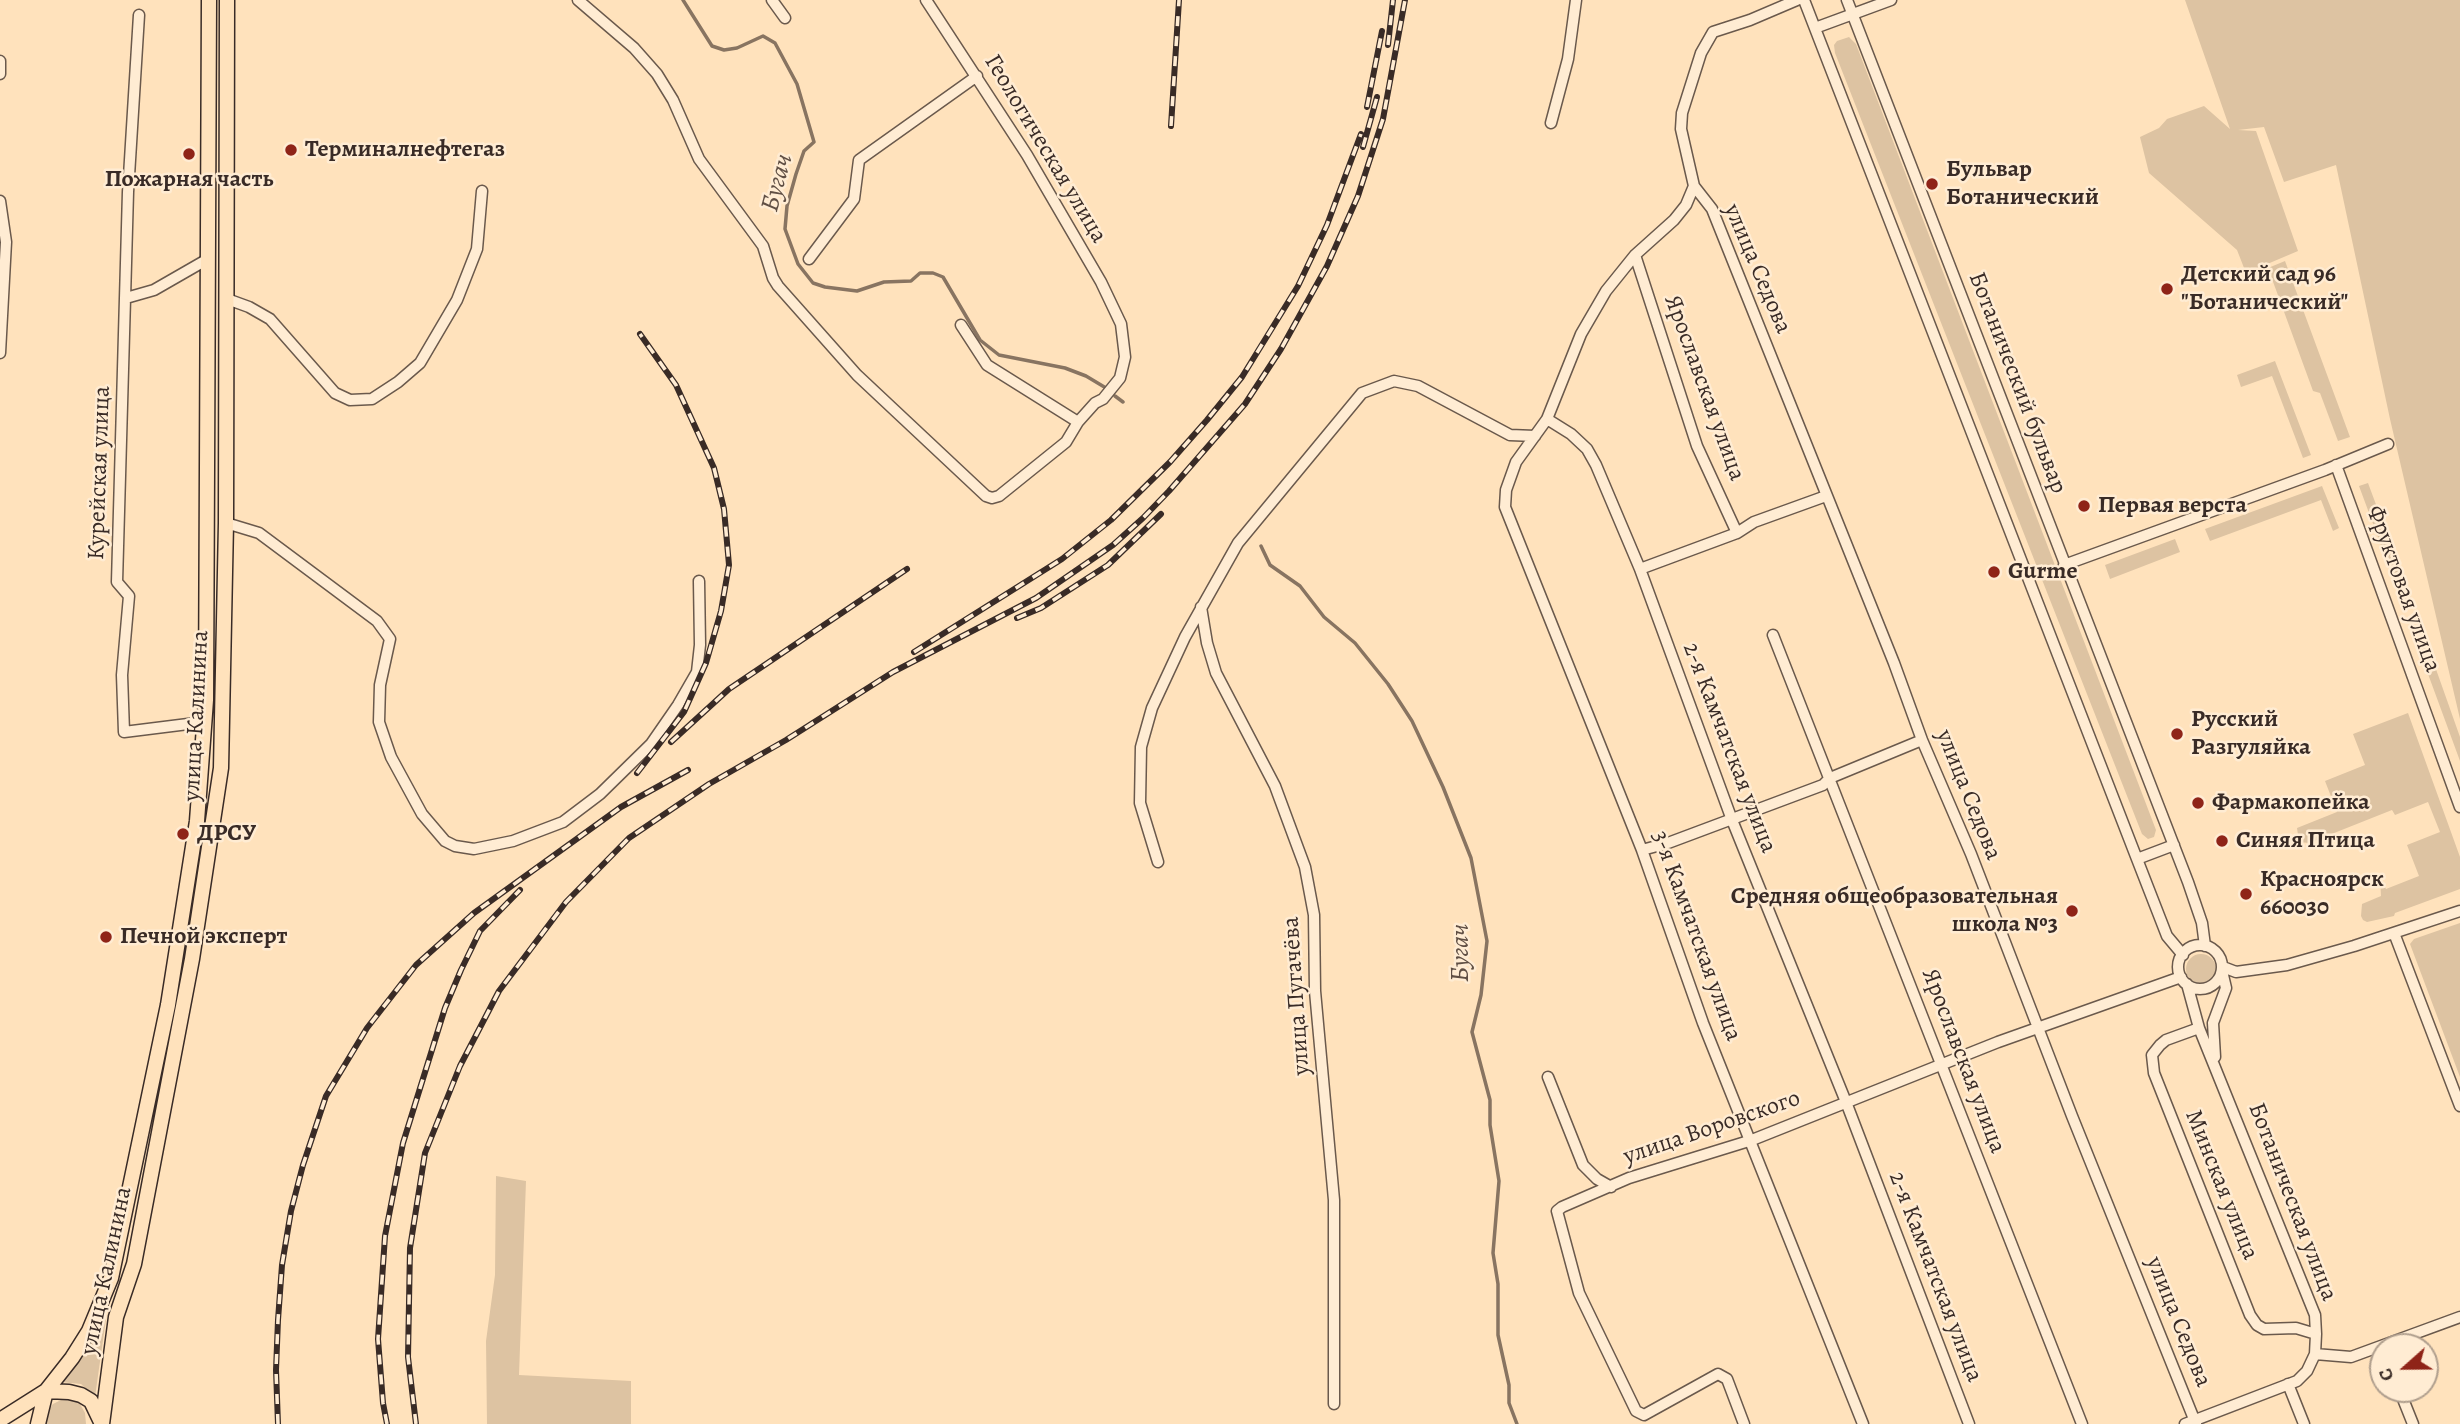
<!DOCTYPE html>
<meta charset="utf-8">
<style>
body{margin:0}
#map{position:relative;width:2460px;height:1424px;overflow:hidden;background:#ffe2bc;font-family:Alegreya,serif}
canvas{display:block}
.north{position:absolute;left:2369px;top:1333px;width:70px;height:70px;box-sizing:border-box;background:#ffecd3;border:2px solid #b09f8e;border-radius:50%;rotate:249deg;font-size:19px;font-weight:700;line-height:28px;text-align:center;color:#392b26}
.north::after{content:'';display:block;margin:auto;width:24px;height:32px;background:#8f2418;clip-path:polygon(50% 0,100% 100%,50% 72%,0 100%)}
</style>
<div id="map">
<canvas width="2460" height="1424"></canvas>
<div class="north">С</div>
</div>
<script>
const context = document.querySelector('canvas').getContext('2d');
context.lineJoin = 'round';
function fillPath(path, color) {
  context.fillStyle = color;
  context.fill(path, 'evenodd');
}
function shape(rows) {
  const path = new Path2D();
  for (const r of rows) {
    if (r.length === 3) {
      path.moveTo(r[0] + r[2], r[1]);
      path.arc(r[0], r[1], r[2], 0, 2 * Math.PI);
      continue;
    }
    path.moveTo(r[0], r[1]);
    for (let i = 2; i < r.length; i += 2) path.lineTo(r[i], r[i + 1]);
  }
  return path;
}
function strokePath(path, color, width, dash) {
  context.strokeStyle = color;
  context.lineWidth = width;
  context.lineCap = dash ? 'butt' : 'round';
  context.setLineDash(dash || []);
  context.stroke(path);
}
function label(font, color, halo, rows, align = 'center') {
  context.font = font + ' Alegreya,serif';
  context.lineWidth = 5;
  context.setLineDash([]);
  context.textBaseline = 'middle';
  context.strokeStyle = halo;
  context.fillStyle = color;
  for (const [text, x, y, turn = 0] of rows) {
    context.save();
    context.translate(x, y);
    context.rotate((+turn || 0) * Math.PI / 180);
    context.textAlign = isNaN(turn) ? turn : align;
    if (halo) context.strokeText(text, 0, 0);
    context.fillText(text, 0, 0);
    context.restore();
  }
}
const green = shape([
 [2185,0,2460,0,2460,719,2390,419,2336,165,2284,182,2264,127,2238,130,2256,131,2298,251,2246,273,2237,250,2149,173,2140,137,2159,128,2167,119,2204,106,2230,129],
 [1849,37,1856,44,2156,830,2154,837,2148,839,2142,834,1835,53,1834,45,1837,41],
 [2285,261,2350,437,2338,441,2320,393,2313,391,2268,268],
 [2275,361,2311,455,2303,458,2272,376,2241,387,2237,375],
 [2368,483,2413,604,2404,607,2359,486],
 [2322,486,2339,528,2333,531,2321,500,2210,541,2205,529],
 [2175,539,2180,552,2110,579,2105,565],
 [2426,641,2460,737,2460,761,2417,644],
 [2408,713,2460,857,2460,889,2395,913,2394,916,2367,922,2363,920,2361,916,2362,904,2381,896,2380,878,2386,889,2419,876,2407,845,2440,832,2428,802,2395,815,2392,810,2309,843,2299,842,2297,828,2337,812,2325,781,2365,765,2353,734],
 [2460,923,2460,1077,2410,944,2414,939],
 [2201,969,15],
 [496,1176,526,1181,519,1375,631,1381,631,1424,487,1424,486,1341,495,1275],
 [106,1319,95,1397,81,1384,61,1382,99,1324],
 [65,1398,73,1399,80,1404,85,1413,86,1424,46,1424,48,1410,53,1404]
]);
const stream = shape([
 [683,0,712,46,724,50,737,48,763,36,775,43,797,84,814,142,804,151,796,174,787,206,785,229,798,264,813,283,825,287,857,291,884,282,911,281,920,273,933,273,943,277,980,340,999,355,1065,368,1086,376,1106,388],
 [1115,396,1123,402],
 [1261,546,1270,565,1300,586,1324,617,1355,643,1388,684,1412,721,1443,787,1471,858,1487,941,1481,995,1472,1032,1490,1100,1490,1125,1499,1181,1493,1253,1498,1284,1498,1335,1509,1385,1509,1403,1517,1424]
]);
const minor = shape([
 [578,0,634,48,657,74,673,100,699,159,763,246,773,278,778,286,857,375,986,496,992,498,999,496,1066,442,1078,422,1095,403,1103,399,1120,378,1125,357,1121,324,1101,282,1027,155,926,0],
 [772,0,785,18],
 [1797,0,1750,20,1713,32,1701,53,1682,113,1681,129,1694,186,1686,205,1674,220,1635,255,1606,291,1581,334,1547,419,1516,462,1506,490,1505,507,1642,850,1703,1023,1863,1424],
 [1804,0,2137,859,2167,936,2183,955],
 [1847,0,2188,882,2202,923,2205,946],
 [139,15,128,192,117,582,129,596,122,675,124,732,204,722],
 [1815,28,1891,0],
 [0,61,0,74],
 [1551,123,1568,59,1576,0],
 [1694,186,1712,209,1894,663,1922,740,1971,854,2072,1116,2196,1424],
 [0,201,6,242,0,353],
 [1635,255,1697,446,1737,533],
 [809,259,854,199,859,160,977,76],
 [126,298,154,290,208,259],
 [227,299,249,307,270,319,335,393,350,400,372,399,398,382,420,363,457,300,477,249,482,191],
 [961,325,987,365,1078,422],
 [1547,419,1571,434,1587,449,1596,465,1640,569,1732,820,1846,1102,1969,1424],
 [2336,465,2460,807],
 [226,523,259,533,377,621,390,639,380,685,379,722,391,757,422,814,445,841,455,846,474,849,513,841,563,822,600,794,651,744,678,705,697,672,700,645,699,581],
 [2064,565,2325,470,2388,444],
 [1640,569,1737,533,1754,522,1826,496],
 [1201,607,1207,643,1216,673,1275,786,1305,867,1314,915,1315,991,1334,1200,1334,1404],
 [1773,635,2082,1424],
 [1642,850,1668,843,1823,785,1830,778,1922,740],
 [2137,859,2174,845],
 [1158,862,1140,803,1141,747,1152,708,1185,637,1238,543,1362,393,1394,381,1418,386,1510,435,1535,436],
 [2394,933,2460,1106],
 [2200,967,22],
 [2223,967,2236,972,2287,965,2354,946,2460,911],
 [2199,1028,2166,1040,2160,1045,2152,1055,2154,1073,2250,1315,2257,1325,2264,1329,2296,1328,2316,1334],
 [2215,1057,2213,1023,2226,988,2222,971],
 [1548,1077,1583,1165,1597,1179,1611,1187],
 [2315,1354,2351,1357,2460,1317],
 [2288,1384,2304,1424],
 [2399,1389,2413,1424],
 [1744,1424,1727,1379,1718,1374,1644,1415,1636,1411,1579,1293,1557,1211,1562,1207,1629,1178,1752,1140,1998,1042,2181,977],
 [2185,1424,2297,1381,2307,1371,2315,1354,2316,1334,2315,1315,2199,1028,2187,984]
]);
const major = shape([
 [0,1420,46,1391,69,1392,81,1395,91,1401,102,1424],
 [38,1424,46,1391,72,1358,89,1331,111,1278,168,1005,197,821,206,700,209,0],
 [102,1424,116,1317,134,1264,192,959,221,768,226,523,227,0]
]);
const rail = shape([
 [1388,45,1393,0],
 [1367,107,1382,31],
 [1171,126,1179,0],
 [1363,147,1377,97],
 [1017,618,1041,608,1108,565,1161,514],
 [914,652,1062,559,1111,520,1170,462,1207,420,1242,377,1298,286,1327,225,1361,134],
 [671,742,729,689,907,569],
 [637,773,684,712,706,663,721,611,729,565,724,509,714,468,676,385,640,334],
 [278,1424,276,1370,278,1320,282,1265,291,1211,303,1165,326,1096,367,1028,416,965,474,913,621,807,688,770],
 [387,1424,383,1403,378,1339,385,1236,403,1143,445,1008,461,970,480,931,520,890],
 [416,1424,408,1357,410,1248,425,1153,460,1066,499,991,566,902,629,838,709,784,786,740,893,672,1036,598,1113,545,1143,518,1169,491,1245,404,1281,349,1327,266,1358,196,1383,119,1405,0]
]);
const markers = [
 [291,150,7,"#8f2418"],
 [189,154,7,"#8f2418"],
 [1932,184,7,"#8f2418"],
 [2167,289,7,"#8f2418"],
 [2084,506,7,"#8f2418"],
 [1994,572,7,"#8f2418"],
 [2177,734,7,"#8f2418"],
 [2198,803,7,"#8f2418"],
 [183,834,7,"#8f2418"],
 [2222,841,7,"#8f2418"],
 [2246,894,7,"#8f2418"],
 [2072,911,7,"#8f2418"],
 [106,937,7,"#8f2418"]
];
const streetNames = [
 ["Геологическая улица",1045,149,59],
 ["улица Седова",1757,269,67],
 ["Ботанический бульвар",2017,383,69],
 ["Ярославская улица",1704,388,70],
 ["Курейская улица",100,473,-88],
 ["Фруктовая улица",2403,589,70],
 ["улица Калинина",197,716,-87],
 ["2-я Камчатская улица",1729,748,69],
 ["улица Седова",1968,795,68],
 ["3-я Камчатская улица",1696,936,70],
 ["улица Пугачёва",1297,996,-94],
 ["Ярославская улица",1963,1061,69],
 ["улица Воровского",1712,1128,-19],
 ["Минская улица",2221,1185,68],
 ["Ботаническая улица",2292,1202,69],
 ["улица Калинина",107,1271,-78],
 ["2-я Камчатская улица",1935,1277,69],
 ["улица Седова",2178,1322,68]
];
const poiNames = [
 ["Терминалнефтегаз",305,150],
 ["Бульвар",1946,170],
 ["Ботанический",1946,198],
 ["Пожарная часть",189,180,"center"],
 ["Детский сад 96",2181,275],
 ["\"Ботанический\"",2181,303],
 ["Первая верста",2098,506],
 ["Gurme",2008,572],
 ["Русский",2191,720],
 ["Разгуляйка",2191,748],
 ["Фармакопейка",2212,803],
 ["ДРСУ",197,834],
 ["Синяя Птица",2236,841],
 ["Красноярск",2260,880],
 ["660030",2260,908],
 ["Средняя общеобразовательная",2058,897,"right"],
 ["школа №3",2058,925,"right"],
 ["Печной эксперт",120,937]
];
const waterNames = [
 ["Бугач",778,183,-75],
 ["Бугач",1462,953,-90]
];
fillPath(green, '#ddc3a2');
strokePath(stream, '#887461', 3.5);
strokePath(minor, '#6a594c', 13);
strokePath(major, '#392b26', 17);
strokePath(minor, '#ffecd3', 10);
strokePath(major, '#ffe2bc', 14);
strokePath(rail, '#392b26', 6);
strokePath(rail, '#ffecd3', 3.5, [10]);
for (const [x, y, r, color] of markers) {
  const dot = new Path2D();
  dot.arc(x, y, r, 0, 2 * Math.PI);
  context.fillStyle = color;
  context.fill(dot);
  strokePath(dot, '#ffecd3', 2.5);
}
label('24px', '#392b26', '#ffecd3', streetNames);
label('bold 24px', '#392b26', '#ffecd3', poiNames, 'left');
label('italic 26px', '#604f44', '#ffecd3', waterNames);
</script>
